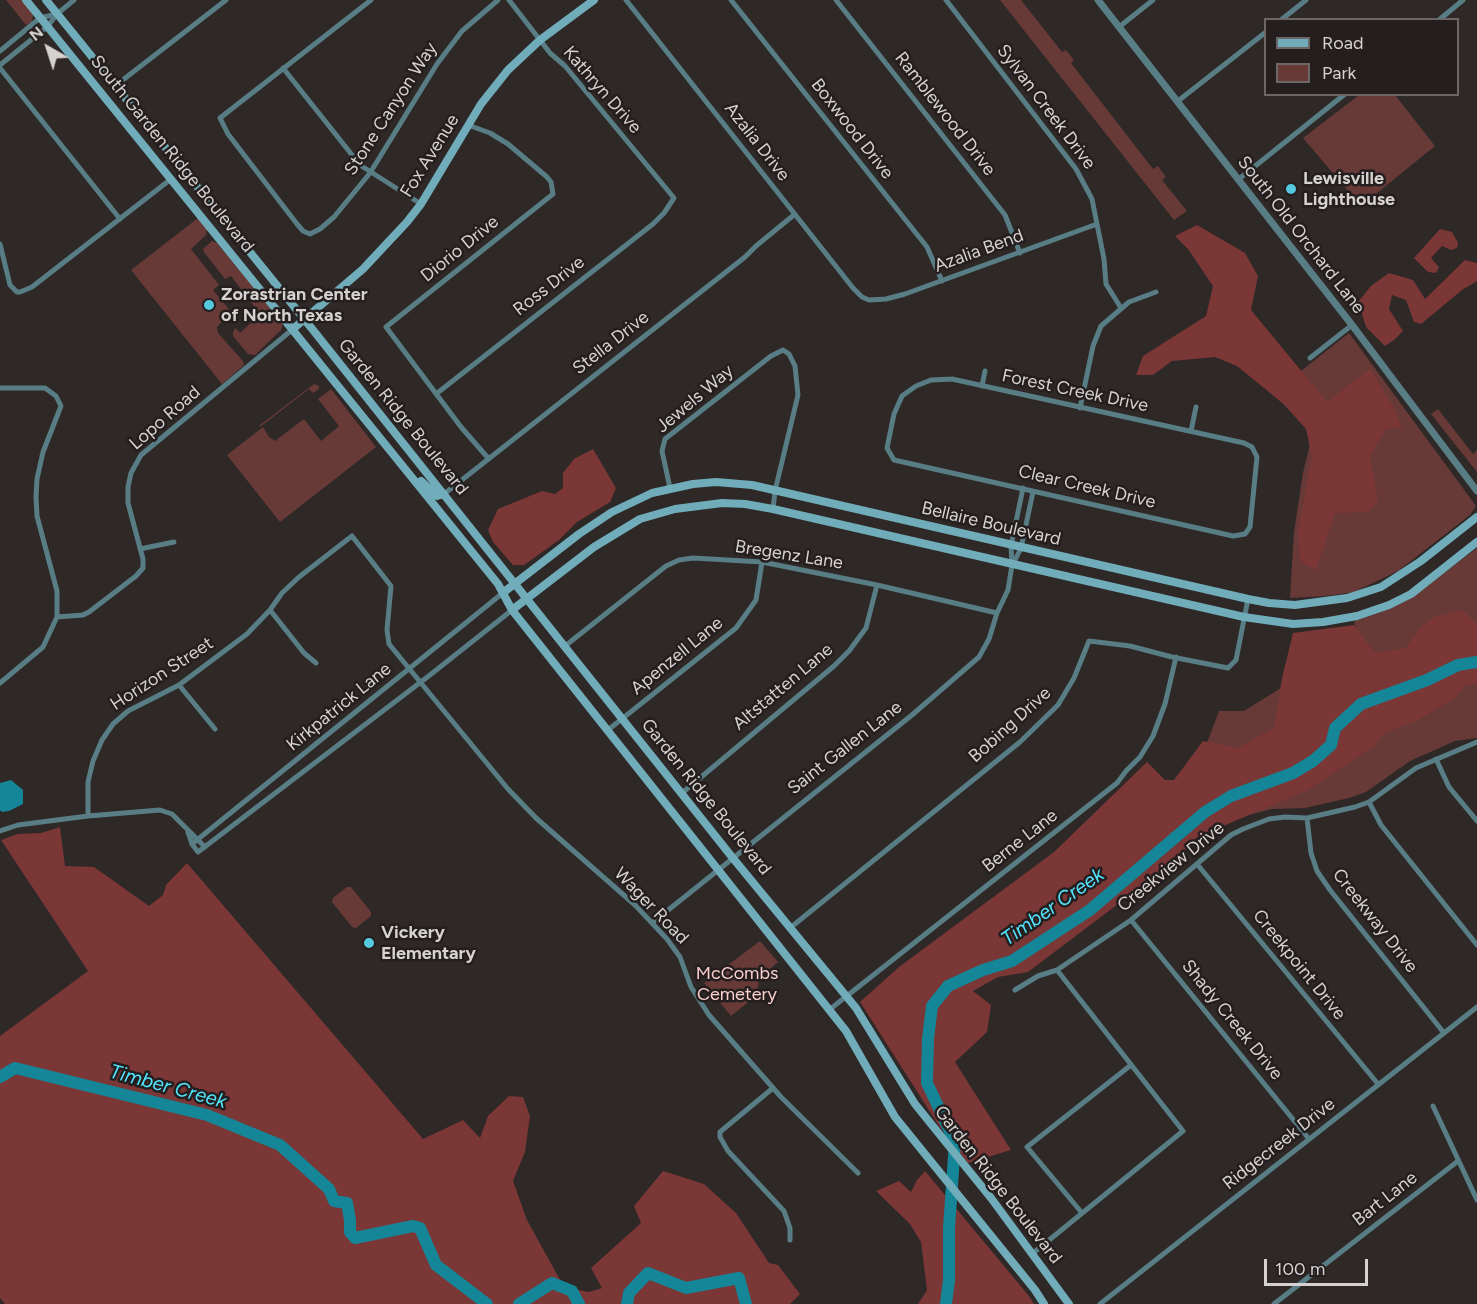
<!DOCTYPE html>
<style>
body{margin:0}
#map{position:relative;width:1477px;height:1304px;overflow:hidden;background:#2e2827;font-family:Figtree,sans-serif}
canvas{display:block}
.legend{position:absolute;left:1264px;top:18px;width:195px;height:78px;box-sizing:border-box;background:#241e1e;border:2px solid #6c6666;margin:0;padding:8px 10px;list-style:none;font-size:18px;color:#d7d2d2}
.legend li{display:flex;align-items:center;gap:12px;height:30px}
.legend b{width:30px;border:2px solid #6c6666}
.north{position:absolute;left:18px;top:18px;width:60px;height:60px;-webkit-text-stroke:4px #241e1e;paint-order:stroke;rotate:321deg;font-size:16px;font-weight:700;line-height:24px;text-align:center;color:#d7d2d2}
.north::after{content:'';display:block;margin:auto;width:21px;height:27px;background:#d7d2d2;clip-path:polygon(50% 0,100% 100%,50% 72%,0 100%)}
.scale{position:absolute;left:1264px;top:1259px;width:104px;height:27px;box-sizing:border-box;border:3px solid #d7d2d2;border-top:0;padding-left:8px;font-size:18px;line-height:21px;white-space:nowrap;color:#d7d2d2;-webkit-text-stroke:4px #241e1e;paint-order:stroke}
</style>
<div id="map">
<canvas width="1477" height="1304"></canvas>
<ul class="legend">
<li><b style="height:8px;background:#70acb9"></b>Road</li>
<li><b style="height:16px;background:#673a38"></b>Park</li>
</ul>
<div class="north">N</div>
<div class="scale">100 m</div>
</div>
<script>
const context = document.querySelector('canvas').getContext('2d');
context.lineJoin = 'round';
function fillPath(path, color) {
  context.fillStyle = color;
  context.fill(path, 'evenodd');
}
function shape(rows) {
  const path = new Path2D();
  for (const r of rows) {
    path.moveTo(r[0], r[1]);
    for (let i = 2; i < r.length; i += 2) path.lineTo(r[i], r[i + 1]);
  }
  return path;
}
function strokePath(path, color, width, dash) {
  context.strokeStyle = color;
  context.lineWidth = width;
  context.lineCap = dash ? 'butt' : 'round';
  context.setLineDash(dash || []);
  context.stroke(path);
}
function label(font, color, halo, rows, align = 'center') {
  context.font = font + ' Figtree,sans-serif';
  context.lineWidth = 5;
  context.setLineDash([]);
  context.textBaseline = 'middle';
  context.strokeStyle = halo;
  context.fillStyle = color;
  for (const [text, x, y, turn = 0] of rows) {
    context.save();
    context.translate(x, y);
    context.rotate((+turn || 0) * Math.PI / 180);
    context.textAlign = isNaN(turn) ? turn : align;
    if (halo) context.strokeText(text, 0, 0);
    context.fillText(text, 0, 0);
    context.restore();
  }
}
const green = shape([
 [6,0,22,0,33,14,32,22,26,25],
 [1000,0,1021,0,1062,52,1066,50,1074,60,1071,63,1153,169,1158,166,1166,177,1162,180,1187,211,1174,220],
 [1359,95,1395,95,1435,146,1361,206,1303,138],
 [198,218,207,229,206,235,191,249,219,285,213,290,231,312,217,327,218,333,243,361,244,365,222,384,131,270],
 [212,241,217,243,283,323,281,330,255,355,248,354,233,336,233,333,235,328,240,333,254,320,251,315,256,309,231,276,225,279,204,252,203,249],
 [1349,333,1476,506,1470,515,1398,571,1354,592,1326,596,1290,598,1294,532,1303,473,1312,435,1273,393],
 [314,384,319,386,319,389,313,393,309,389,260,427,260,425],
 [331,389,376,447,280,522,227,455,263,427,269,437,275,441,304,419,321,441,339,426,318,399],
 [1438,409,1473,454,1477,450,1477,472,1431,414],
 [1477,548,1477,738,1455,741,1410,761,1366,792,1349,798,1305,808,1272,809,1225,821,1205,748,1219,711,1244,711,1284,686,1361,648,1354,621,1381,612,1411,598],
 [347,887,351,887,371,912,371,916,356,928,352,927,332,902,333,898],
 [760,941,778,962,759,979,757,995,731,1016,704,983]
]);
const forest = shape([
 [1197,225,1245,253,1258,276,1251,310,1327,402,1370,369,1392,405,1402,427,1386,429,1370,456,1378,501,1368,512,1335,513,1316,570,1300,561,1298,531,1312,457,1306,429,1286,406,1237,366,1215,357,1172,361,1153,375,1136,375,1143,356,1206,316,1213,286,1188,249,1175,236],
 [1440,229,1452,232,1458,243,1457,248,1451,250,1442,246,1431,258,1439,267,1436,273,1428,272,1414,258],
 [1465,260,1477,263,1477,281,1462,290,1421,324,1414,322,1406,300,1392,295,1389,309,1403,331,1394,340,1385,346,1366,327,1358,302,1371,286,1389,273,1413,280,1425,299],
 [593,449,616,488,610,502,577,522,559,540,524,565,513,565,493,542,488,530,498,509,542,491,555,494,563,488,563,473,574,459],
 [1463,610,1477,624,1477,683,1465,686,1452,700,1416,721,1384,733,1374,746,1306,791,1197,837,1175,861,1028,972,998,977,973,991,991,1005,987,1032,955,1062,1011,1150,968,1163,939,1126,860,1002,899,967,1054,852,1147,762,1165,780,1174,780,1203,741,1238,748,1274,728,1282,678,1293,633,1354,625,1375,653,1406,648,1419,629,1434,617],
 [60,827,65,866,94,867,149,906,163,895,166,885,187,863,423,1139,463,1120,480,1138,488,1116,509,1096,523,1097,530,1116,525,1152,513,1181,527,1220,564,1287,589,1292,602,1288,591,1268,641,1223,634,1206,663,1171,704,1184,736,1213,769,1263,778,1265,800,1294,790,1304,5,1304,0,1298,0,1036,88,971,1,840,18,834,41,833],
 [925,1171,1029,1296,1034,1304,918,1304,927,1290,921,1242,910,1224,876,1191,899,1181,911,1192,917,1180]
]);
const water = shape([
 [11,780,23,790,23,804,9,811,2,812,0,810,0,783]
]);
const river = shape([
 [0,1077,15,1068,207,1115,280,1145,329,1189,334,1201,347,1203,350,1220,350,1232,355,1238,413,1226,420,1228,436,1265,487,1304],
 [519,1304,552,1283,572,1291,579,1304],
 [627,1304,629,1293,648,1273,686,1288,739,1278,746,1304],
 [946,1304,949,1280,949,1228,955,1142,927,1083,928,1039,932,1006,948,986,983,970,1012,961,1090,910,1205,812,1231,796,1293,773,1313,761,1331,745,1335,728,1361,704,1427,680,1458,665,1477,662]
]);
const minor = shape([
 [371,0,220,118,228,134,297,224,303,231,310,234,320,229,334,217,370,173,437,64,462,31,498,0],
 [626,0,853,288,862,297,869,300,886,299,905,294,1097,224],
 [731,0,927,247,942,281],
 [836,0,1005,215,1020,253],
 [946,0,1076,169,1092,199,1104,259,1106,284,1121,308],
 [1281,20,1306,0],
 [1439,20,1463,0],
 [1119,27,1153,0],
 [0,51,40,18,57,14],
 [0,65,47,27,57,14,74,0],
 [0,68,120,219],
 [283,68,360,165,421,204],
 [115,86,226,0],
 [1178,101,1266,32],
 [468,125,490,133,508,144,547,177,551,182,553,194,386,327,461,427,488,458],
 [1239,179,1345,94],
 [0,244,10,285,17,292,20,292,32,287,171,179],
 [1310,358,1352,325],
 [952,379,1244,443,1252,447,1257,457,1250,527,1245,534,1233,536,894,460,887,448,894,414,902,396,916,386,931,380,952,379],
 [982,386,985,371],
 [0,388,45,388,56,396,61,406,43,452,37,479,36,497,37,516,57,591,57,617,43,647,0,683],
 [436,394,653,224,664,213,674,198,565,66,550,53,509,0],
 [1080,408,1093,346,1101,326,1129,302,1156,292],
 [1191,431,1196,407],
 [670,488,662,451,665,439,771,356,783,350,789,354,795,366,798,395,775,491,773,509],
 [444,494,745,257,756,246,795,214],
 [140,549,174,542],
 [1013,564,1021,548,1033,492],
 [270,610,304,653,316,663],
 [57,617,83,615,89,612,136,576,143,568,143,559,128,503,128,487,131,473,141,455,293,329],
 [565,646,666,566,679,560,693,558,762,562,877,585,997,613],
 [179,685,215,729],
 [608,730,736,628,756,600,762,562],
 [1436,759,1449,787,1477,821],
 [682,793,834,666,849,651,866,628,877,585],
 [1369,802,1381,825,1477,945],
 [88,816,88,782,93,761,102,740,113,724,128,711,179,685,247,634,270,610,282,593,299,577,352,536,391,586,387,630,389,644,508,789,536,818,635,905,667,939,680,957,691,987,709,1015,781,1097,858,1173],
 [1307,818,1311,853,1317,871,1330,890,1444,1033],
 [0,831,18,825,88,816,160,810,172,814,205,847],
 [188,832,192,844,198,852,430,675,512,610],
 [192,844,504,592],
 [1197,864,1378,1084],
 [1131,920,1309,1139],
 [652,923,912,715,979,657,989,639,997,613,1008,590,1012,565,1011,546,1023,488],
 [790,928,1020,742,1058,705,1074,678,1089,641,1130,646,1172,657,1228,668,1236,660,1248,599],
 [1015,990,1038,976,1057,970,1131,920,1231,835,1243,829,1269,819,1285,817,1307,818,1355,807,1369,802,1416,768,1477,742],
 [829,1010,1117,783,1126,771,1140,757,1153,736,1165,704,1176,657],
 [773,1088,726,1127,720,1132,720,1137,728,1151,784,1211,790,1228,790,1240],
 [1433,1106,1477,1200],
 [1082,1213,1027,1147,1131,1065],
 [1032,1254,1183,1131,1057,970],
 [1100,1304,1477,1007],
 [1274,1304,1458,1161]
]);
const tertiary = shape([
 [1098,0,1352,325,1477,491]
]);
const secondary = shape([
 [26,0,498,584,512,610,846,1031,895,1117,1035,1290,1044,1304],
 [46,0,313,330,732,857,856,1008,915,1104,991,1198,1069,1304],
 [293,329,363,269,407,222,421,204,481,104,508,70,540,40,594,0],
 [421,481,437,496,444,494],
 [504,592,579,534,612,512,652,493,693,484,716,482,752,485,1248,599,1269,603,1295,605,1347,598,1381,587,1421,561,1477,517],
 [512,610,594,547,640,519,675,509,722,503,745,504,773,509,1244,617,1293,624,1323,622,1357,616,1389,605,1411,594,1477,542]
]);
const markers = [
 [1291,189,6,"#55cadf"],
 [209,305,6,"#55cadf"],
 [369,943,6,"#55cadf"]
];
const streetNames = [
 ["Kathryn Drive",602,90,49],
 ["Sylvan Creek Drive",1046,107,53],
 ["Stone Canyon Way",391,109,-57],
 ["Ramblewood Drive",945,114,52],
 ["Boxwood Drive",852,129,52],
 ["Azalia Drive",757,142,52],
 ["South Garden Ridge Boulevard",172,154,51],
 ["Fox Avenue",430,156,-58],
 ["South Old Orchard Lane",1301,235,52],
 ["Diorio Drive",460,249,-39],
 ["Azalia Bend",979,251,-20],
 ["Ross Drive",549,286,-38],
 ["Stella Drive",611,343,-38],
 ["Forest Creek Drive",1075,391,12],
 ["Jewels Way",695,399,-40],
 ["Garden Ridge Boulevard",403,417,51],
 ["Lopo Road",165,418,-41],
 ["Clear Creek Drive",1087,487,13],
 ["Bellaire Boulevard",991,524,13],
 ["Bregenz Lane",789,555,9],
 ["Apenzell Lane",677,656,-39],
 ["Horizon Street",162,674,-33],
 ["Altstatten Lane",783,687,-40],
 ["Kirkpatrick Lane",339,707,-39],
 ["Bobing Drive",1010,725,-42],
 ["Saint Gallen Lane",845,748,-38],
 ["Garden Ridge Boulevard",706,797,51],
 ["Berne Lane",1020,841,-38],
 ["Creekview Drive",1171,867,-39],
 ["Wager Road",651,906,46],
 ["Creekway Drive",1375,921,52],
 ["Creekpoint Drive",1299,965,51],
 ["Shady Creek Drive",1232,1020,51],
 ["Ridgecreek Drive",1279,1144,-38],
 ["Garden Ridge Boulevard",998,1185,52],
 ["Bart Lane",1385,1199,-38]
];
const poiNames = [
 ["Lewisville",1303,179],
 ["Lighthouse",1303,200],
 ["Zorastrian Center",221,295],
 ["of North Texas",221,316],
 ["Vickery",381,933],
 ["Elementary",381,954]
];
const parkNames = [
 ["McCombs",737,974],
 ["Cemetery",737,995]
];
const waterNames = [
 ["Timber Creek",1053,907,-35],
 ["Timber Creek",168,1087,15]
];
fillPath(green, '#673a38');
fillPath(forest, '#7b3636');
fillPath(water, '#148698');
strokePath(river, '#148698', 12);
strokePath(minor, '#587d84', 5);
strokePath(tertiary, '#587d84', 7);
strokePath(secondary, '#70acb9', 8);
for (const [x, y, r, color] of markers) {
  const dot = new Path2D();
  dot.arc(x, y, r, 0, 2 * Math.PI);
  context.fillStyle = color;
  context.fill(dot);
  strokePath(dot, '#241e1e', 2);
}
label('18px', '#d7d2d2', '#241e1e', streetNames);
label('bold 18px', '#d7d2d2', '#241e1e', poiNames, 'left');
label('18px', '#fbcfcc', '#241e1e', parkNames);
label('italic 20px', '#53e4fd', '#241e1e', waterNames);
</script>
